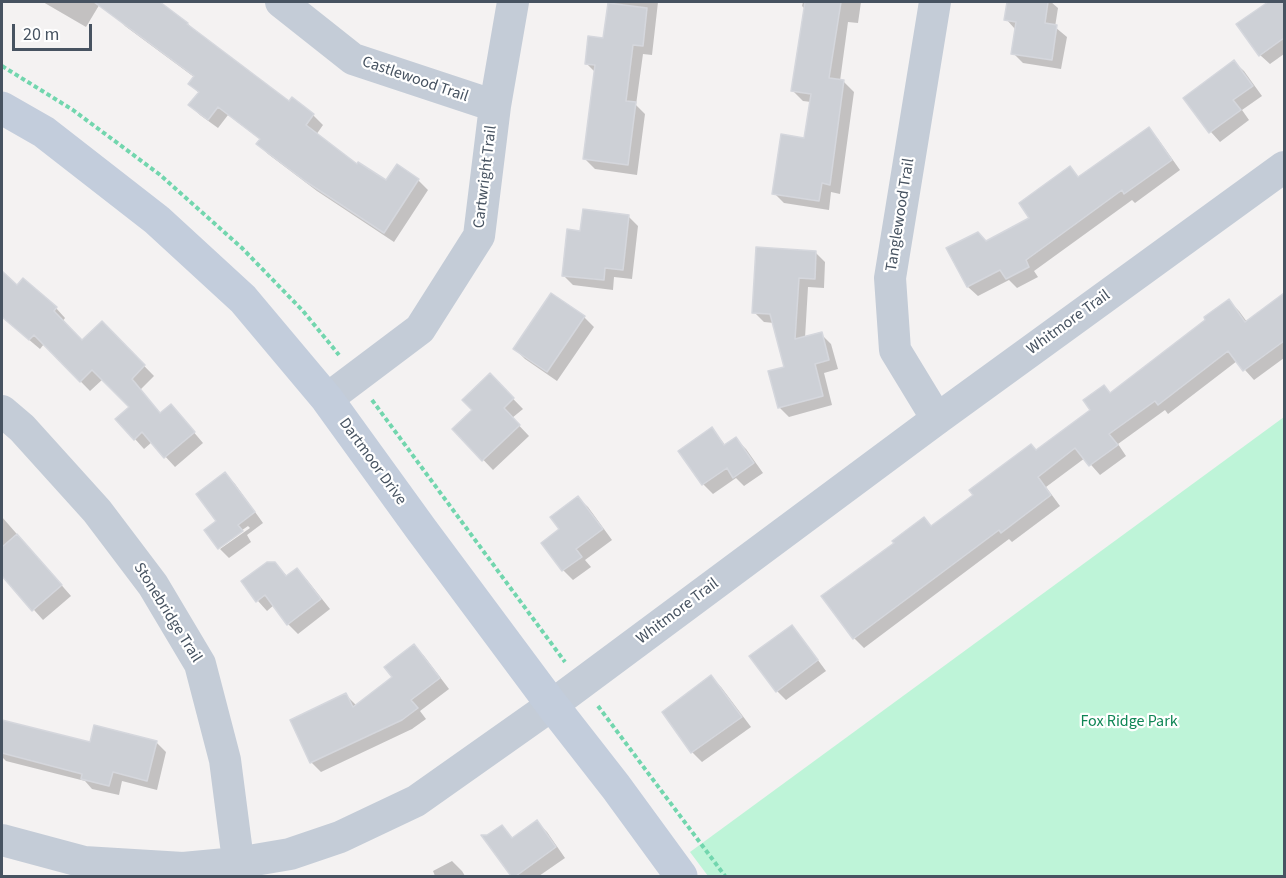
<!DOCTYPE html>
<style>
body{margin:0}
#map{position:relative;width:1286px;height:878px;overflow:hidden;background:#f4f2f2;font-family:"Source Sans 3",sans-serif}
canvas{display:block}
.frame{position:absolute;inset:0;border:3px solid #475361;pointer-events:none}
.scale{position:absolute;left:12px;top:24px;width:80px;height:27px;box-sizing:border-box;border:3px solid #475361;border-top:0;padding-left:8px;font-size:18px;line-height:21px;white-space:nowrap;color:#475361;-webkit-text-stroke:4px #fff;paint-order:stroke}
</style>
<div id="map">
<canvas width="1286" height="878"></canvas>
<div class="frame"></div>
<div class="scale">20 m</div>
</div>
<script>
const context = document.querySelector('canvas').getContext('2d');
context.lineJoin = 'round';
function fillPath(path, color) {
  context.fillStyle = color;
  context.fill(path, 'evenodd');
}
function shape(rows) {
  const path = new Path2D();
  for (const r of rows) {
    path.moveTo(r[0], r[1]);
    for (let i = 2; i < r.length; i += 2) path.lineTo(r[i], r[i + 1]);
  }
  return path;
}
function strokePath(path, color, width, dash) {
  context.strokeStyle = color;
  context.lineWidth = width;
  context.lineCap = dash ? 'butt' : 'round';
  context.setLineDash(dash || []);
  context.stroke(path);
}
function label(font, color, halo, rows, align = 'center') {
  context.font = font + ' "Source Sans 3",sans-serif';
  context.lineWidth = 4.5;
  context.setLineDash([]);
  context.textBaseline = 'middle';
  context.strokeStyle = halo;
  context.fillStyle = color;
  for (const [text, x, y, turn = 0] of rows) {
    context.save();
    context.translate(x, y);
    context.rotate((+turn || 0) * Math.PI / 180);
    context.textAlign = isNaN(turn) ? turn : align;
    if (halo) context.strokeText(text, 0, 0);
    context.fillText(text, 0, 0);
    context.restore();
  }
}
const green = shape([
 [1284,417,1284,876,708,876,690,852]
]);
const shadow = shape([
 [43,2,101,2,86,27],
 [126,2,143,2,149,6,153,2,158,2,188,24,196,33,289,104,292,99,313,115,323,125,316,135,357,167,386,182,397,166,418,180,428,190,394,242,317,191,268,154,258,144,261,140,228,115,218,128,200,115,190,105,199,93,190,84,194,77,125,26,116,16],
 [609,2,658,2,652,55,643,54,636,105,645,114,637,175,595,169,585,159,596,73,586,63,604,39],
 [803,2,861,2,858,23,848,22,840,81,844,82,854,92,840,194,831,192,829,210,784,203,774,193,805,139,811,102,803,101,793,91,805,9,802,6],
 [1008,2,1051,2,1058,8,1055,27,1067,37,1061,69,1023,63,1013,53,1015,29,1006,19],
 [1270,2,1284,2,1284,54,1270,64,1260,55,1238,24],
 [1234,62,1244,71,1262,96,1242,110,1249,120,1220,142,1211,132,1185,98],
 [1148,129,1158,139,1180,170,1135,203,1132,200,1034,271,1038,277,1017,288,1009,280,978,296,968,287,948,249,986,242,1032,218,1069,168,1080,178],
 [628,216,638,226,632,279,614,277,613,290,573,285,563,275,582,232],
 [815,252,825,262,824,288,808,287,805,338,821,334,831,344,838,369,824,373,832,405,789,417,779,407,786,368,774,323,764,322,754,312],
 [2,273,18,287,56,308,65,318,62,322,82,342,102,323,154,376,140,390,161,414,180,416,203,443,175,467,152,442,144,449,135,439,131,407,103,379,90,391,44,344,40,349,2,317],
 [1284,295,1284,358,1254,380,1237,361,1168,414,1165,410,1118,444,1126,456,1100,475,1085,458,1046,487,1060,506,1012,542,1009,539,864,648,854,638,932,527,1092,410,1104,387,1111,394,1207,320,1229,301,1239,311,1247,322],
 [584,317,594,327,557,381,525,359,515,349],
 [490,375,523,409,512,418,529,436,493,470,454,429,474,410],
 [712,429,726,446,736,439,746,449,763,473,744,486,736,478,713,494,703,484,680,452],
 [225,474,235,484,263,523,247,535,251,542,229,558,220,549,250,528,248,526,218,547,218,521],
 [578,498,588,507,612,540,585,560,591,567,573,580,563,570,543,543,561,529],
 [2,517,71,596,43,620,2,574],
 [275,564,288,577,297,570,307,580,330,609,298,634,288,624,274,605,267,611,258,601],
 [792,627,801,637,826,671,786,700,777,691],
 [414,646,424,656,449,689,420,711,426,719,412,729,321,772,311,762,346,695,357,706,394,677],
 [711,677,721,687,751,727,702,762,692,752],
 [3,722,91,744,156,742,166,752,157,790,122,781,119,795,92,789,85,781,6,761,2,757,2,728],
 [537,822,547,832,565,858,539,876,513,876,484,837,488,837,502,827,513,839],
 [452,861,462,871,465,876,435,876,433,871]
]);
const building = shape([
 [94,2,160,2,188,23,187,24,289,101,292,97,314,114,306,125,357,164,358,162,386,180,397,164,419,179,384,233,305,181,256,144,260,139,218,107,208,120,188,105,199,92,188,84,194,76,94,2],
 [805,2,841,2,829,78,844,80,830,185,822,183,819,201,772,194,781,134,804,138,811,94,791,91,805,2],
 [1007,2,1048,2,1045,23,1057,25,1052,60,1011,54,1016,22,1004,20,1007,2],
 [1268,2,1284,2,1284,38,1259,56,1236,24,1268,2],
 [608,3,647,8,643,46,633,45,626,101,636,102,628,165,583,159,595,65,585,64,588,36,603,38,608,3],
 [1234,60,1253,86,1233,100,1241,110,1209,133,1183,98,1234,60],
 [1149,127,1172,160,1124,194,1122,190,1026,260,1029,267,1006,279,1000,270,967,287,946,248,978,232,986,241,1029,218,1019,203,1070,166,1078,177,1149,127],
 [583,209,629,215,623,270,605,268,604,280,562,276,567,229,580,231,583,209],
 [756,247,816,251,815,279,799,278,795,339,822,332,829,360,815,364,823,396,778,408,768,371,784,367,770,314,752,313,756,247],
 [2,271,17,285,23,278,57,307,54,311,82,340,102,321,145,365,132,379,160,413,171,404,195,432,164,458,142,432,134,440,115,419,129,407,92,370,80,382,34,335,29,340,2,317,2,271],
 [551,293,585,316,547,372,513,349,551,293],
 [1284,293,1284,341,1243,371,1228,351,1158,405,1155,401,1109,434,1118,445,1089,466,1075,448,1038,477,1051,495,1001,533,999,530,853,639,821,596,894,543,892,541,924,517,931,526,973,495,969,490,1031,444,1036,450,1090,410,1083,400,1104,385,1110,393,1205,320,1204,317,1229,299,1245,322,1284,293],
 [490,373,514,398,504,408,520,425,482,461,452,429,472,410,462,400,490,373],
 [712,427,724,445,736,437,754,463,733,478,727,468,702,485,678,451,712,427],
 [225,472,255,512,238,525,243,531,218,549,204,530,216,521,196,494,225,472],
 [578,496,603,529,576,549,582,557,562,571,541,543,559,529,550,517,578,496],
 [17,534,62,585,32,611,2,576,2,547,17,534],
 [267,562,275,562,286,576,297,568,321,599,287,625,265,595,256,602,241,581,267,562],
 [792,625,818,660,776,692,749,656,792,625],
 [414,644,440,678,411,700,418,708,402,720,310,763,290,720,346,693,353,707,392,677,384,667,414,644],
 [711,675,742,717,691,753,662,712,711,675],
 [2,720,90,742,94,725,157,741,147,781,113,772,109,786,81,779,82,774,2,753,2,720],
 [537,820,556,847,516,876,511,876,481,835,487,835,502,825,512,838,537,820]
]);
const path = shape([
 [2,66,73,110,159,174,242,248,303,311,339,355],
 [372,400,565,662],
 [598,706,725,876]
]);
const street = shape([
 [281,2,353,59,495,106],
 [935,2,890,278,895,350,937,419],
 [327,399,420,329,479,236,495,106,513,2],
 [2,411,22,428,97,511,153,585,200,664,225,760,240,876],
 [2,840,84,862,183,868,237,863,290,854,340,837,416,801,552,705,937,419,1284,167]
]);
const secondary = shape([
 [2,108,44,132,157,220,243,299,327,399,421,529,552,705,616,787,681,876]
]);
const streetNames = [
 ["Castlewood Trail",415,80,19],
 ["Cartwright Trail",486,177,-83],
 ["Tanglewood Trail",901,215,-81],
 ["Whitmore Trail",1069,323,-36],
 ["Dartmoor Drive",372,462,54],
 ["Whitmore Trail",678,612,-37],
 ["Stonebridge Trail",167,613,58]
];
const parkNames = [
 ["Fox Ridge Park",1129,722]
];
fillPath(green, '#bef4d8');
fillPath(shadow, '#0003');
fillPath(building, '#cdd0d6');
strokePath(building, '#d5d7dd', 1.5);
strokePath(path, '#72d6ae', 4, [4.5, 3]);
strokePath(street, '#c4ccd7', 32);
strokePath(secondary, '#c3cddc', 33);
label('16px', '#475361', '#fff', streetNames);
label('16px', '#0f8655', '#fff', parkNames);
</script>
